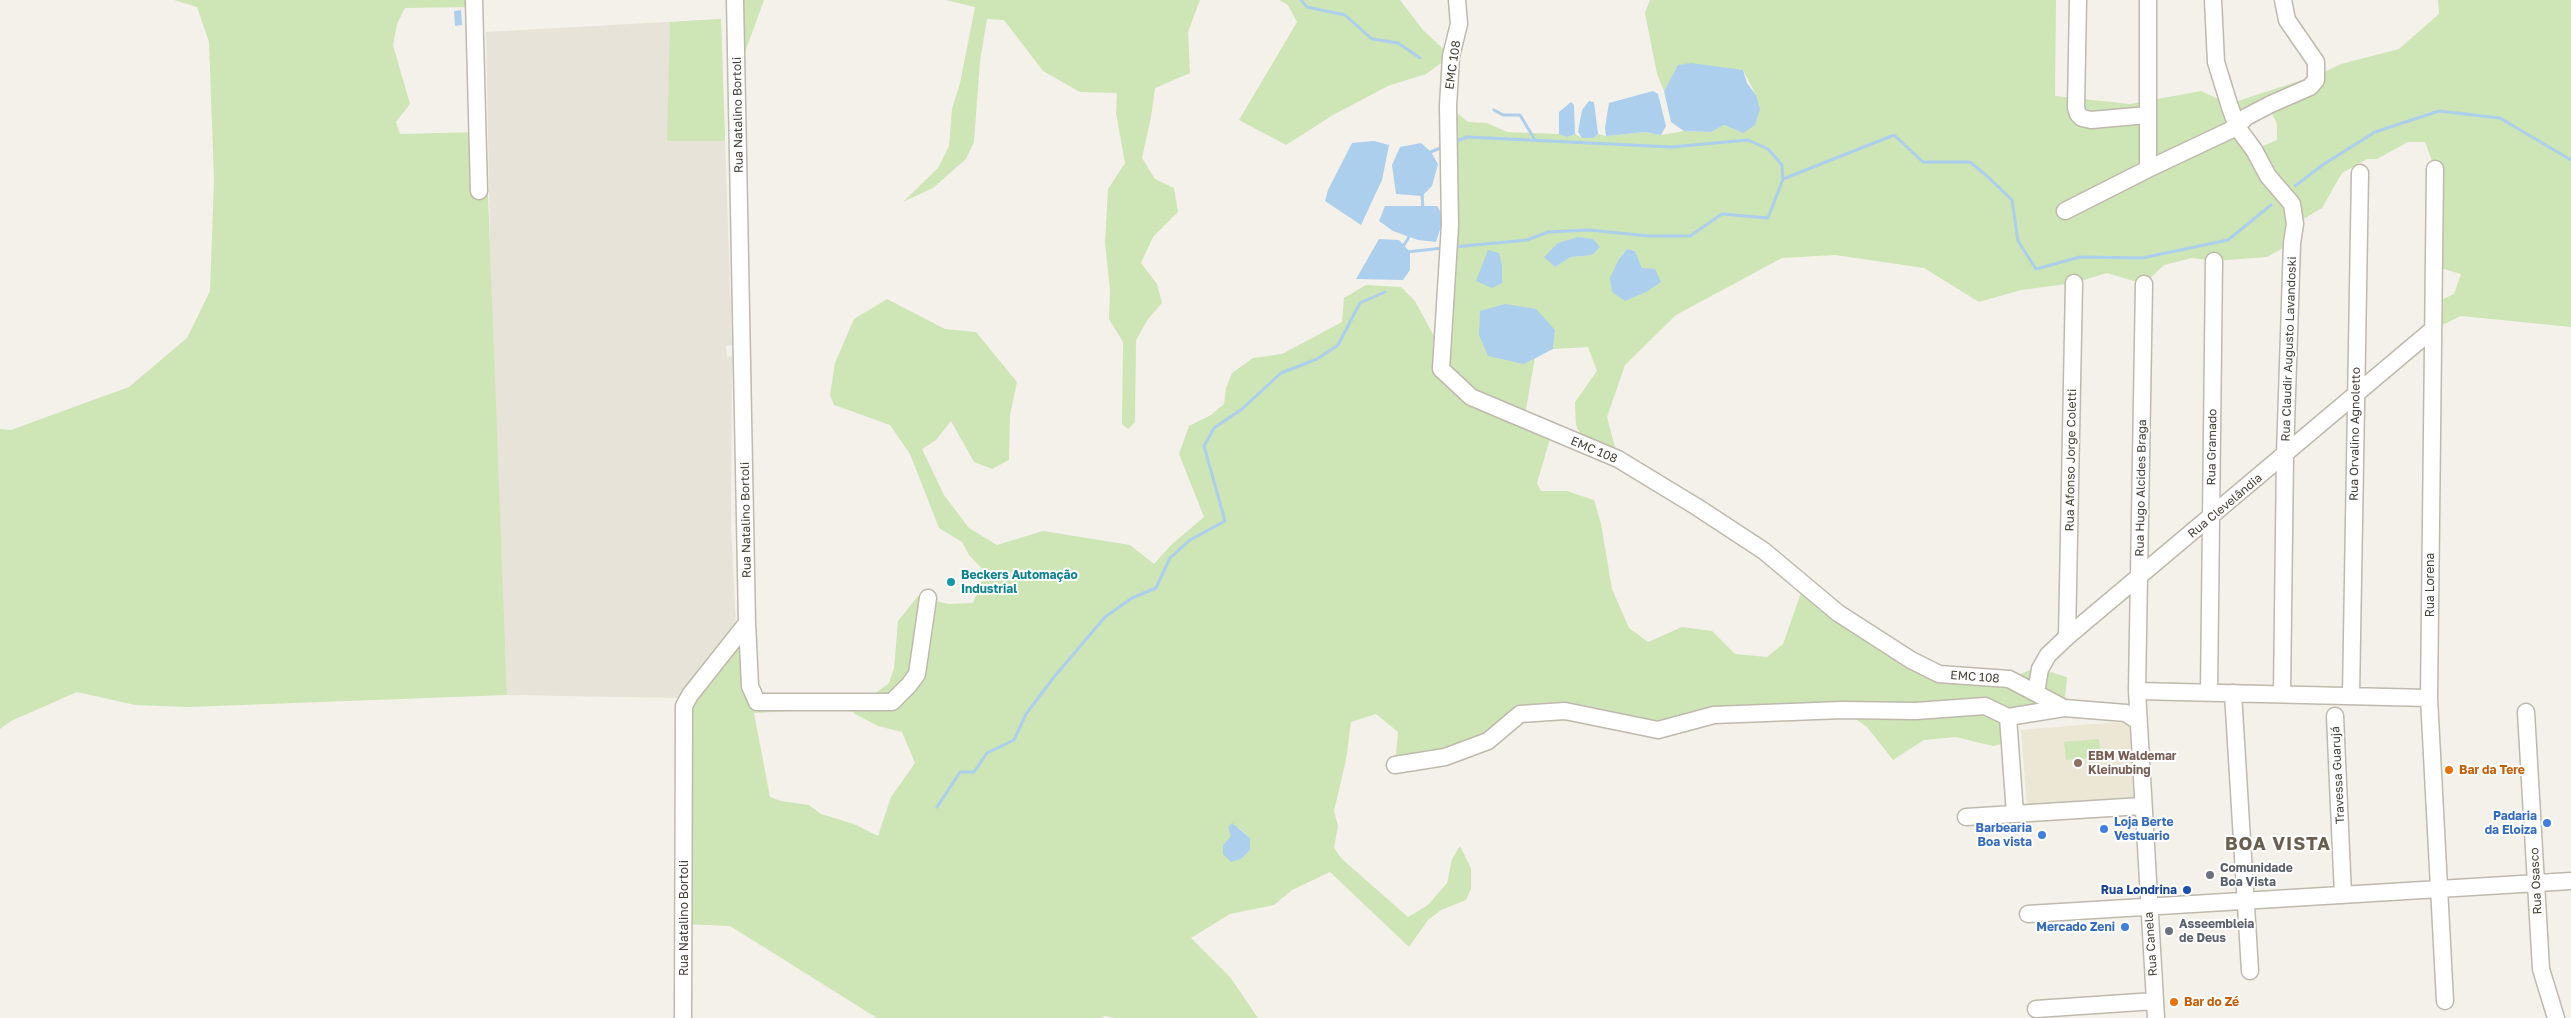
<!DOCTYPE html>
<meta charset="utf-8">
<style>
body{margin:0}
canvas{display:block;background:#f4f1ea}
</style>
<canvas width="2571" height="1018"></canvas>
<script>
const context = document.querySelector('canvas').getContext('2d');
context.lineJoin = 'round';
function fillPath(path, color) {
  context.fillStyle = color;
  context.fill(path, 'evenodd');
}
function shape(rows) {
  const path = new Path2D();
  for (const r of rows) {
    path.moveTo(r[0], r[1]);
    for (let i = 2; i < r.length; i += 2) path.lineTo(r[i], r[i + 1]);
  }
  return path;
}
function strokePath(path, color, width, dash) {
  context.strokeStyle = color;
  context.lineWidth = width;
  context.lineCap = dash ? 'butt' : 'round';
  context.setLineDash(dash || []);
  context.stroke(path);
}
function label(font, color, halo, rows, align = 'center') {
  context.font = font + ' "Golos Text",sans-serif';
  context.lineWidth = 4;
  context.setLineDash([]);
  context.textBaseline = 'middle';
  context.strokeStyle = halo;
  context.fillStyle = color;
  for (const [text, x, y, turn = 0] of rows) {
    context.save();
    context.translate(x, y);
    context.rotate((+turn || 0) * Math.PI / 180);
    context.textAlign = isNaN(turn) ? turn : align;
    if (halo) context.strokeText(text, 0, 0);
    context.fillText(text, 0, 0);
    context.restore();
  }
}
const residential = shape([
 [721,19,732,345,726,346,727,357,732,356,731,525,736,626,679,698,507,695,491,293,486,32]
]);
const education = shape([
 [2129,721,2135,797,2027,806,2021,730]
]);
const green = shape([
 [174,0,474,0,474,7,405,8,397,24,393,45,410,104,396,122,400,134,478,132,478,197,488,195,507,695,189,707,135,705,77,692,11,721,0,729,0,429,11,430,129,387,187,338,210,291,214,180,209,42,197,7],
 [735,0,764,0,737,74],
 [946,0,1200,0,1188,32,1190,73,1155,88,1151,117,1142,158,1155,179,1174,188,1178,212,1153,237,1141,263,1157,284,1162,303,1148,319,1136,340,1135,422,1128,429,1122,424,1123,342,1109,319,1110,290,1105,243,1108,189,1125,163,1116,113,1117,93,1080,92,1043,71,1004,20,987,19,980,61,974,142,966,159,933,188,903,202,938,168,949,146,952,109,960,83,975,7],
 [1279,0,1400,0,1423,30,1451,56,1426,74,1388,86,1333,115,1286,145,1239,120,1297,22,1288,5],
 [1650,0,2056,0,2055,96,2130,104,2201,91,2229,104,2320,74,2341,64,2399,49,2439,14,2438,0,2571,0,2571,327,2461,316,2432,330,2432,304,2454,294,2461,274,2433,266,2435,169,2425,142,2408,142,2377,159,2367,159,2342,173,2322,208,2295,224,2292,243,2267,257,2214,261,2192,258,2164,265,2144,284,2107,273,2074,283,2021,290,1979,302,1924,268,1835,255,1782,258,1676,315,1625,365,1607,417,1618,459,1586,446,1576,425,1575,402,1597,371,1588,347,1553,349,1555,330,1524,364,1535,358,1524,420,1552,432,1537,483,1541,491,1567,491,1594,500,1601,524,1612,589,1629,628,1648,642,1682,627,1712,631,1735,654,1767,657,1783,644,1804,584,1911,660,2009,679,2030,670,2040,669,2067,677,2064,708,2008,717,2010,742,1993,746,1956,737,1924,740,1893,760,1867,727,1842,710,1714,715,1658,730,1565,711,1520,714,1488,741,1395,765,1398,732,1376,714,1351,722,1346,760,1334,811,1338,826,1334,848,1342,859,1408,917,1428,905,1447,883,1452,859,1460,846,1471,868,1471,889,1466,900,1441,910,1428,920,1409,947,1330,872,1292,890,1274,905,1230,914,1191,938,1230,977,1258,1018,1114,1018,1105,1016,1100,1018,877,1018,730,926,684,924,687,699,747,623,757,702,873,695,889,683,894,668,898,621,918,596,948,604,973,603,985,572,969,555,962,542,939,528,910,454,890,425,834,405,830,395,835,363,854,319,887,299,945,329,976,332,1017,382,1010,415,1009,460,992,469,974,462,951,421,936,440,922,449,944,495,969,528,997,545,1043,531,1130,545,1154,564,1171,545,1204,517,1179,454,1189,426,1211,415,1224,404,1226,388,1232,373,1253,358,1282,354,1342,322,1344,298,1366,285,1401,287,1415,301,1441,349,1448,106,1468,122,1487,123,1507,132,1559,134,1567,137,1575,134,1582,138,1593,138,1598,134,1606,136,1645,132,1661,135,1684,131,1711,132,1724,125,1743,133,1756,95,1743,70,1678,65,1664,91,1657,74,1645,13],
 [2269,107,2277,124,2277,140,2254,150,2234,118],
 [1627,249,1635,251,1642,268,1619,259],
 [1592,255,1571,257,1555,267,1545,257],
 [849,708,855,714,878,726,902,732,915,763,891,797,878,836,854,824,821,814,809,805,781,801,770,797,754,713],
 [1239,828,1250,838,1249,850,1241,859,1223,845],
 [721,19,725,141,667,141,670,22],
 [2099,739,2101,757,2066,760,2064,742]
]);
const water = shape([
 [461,10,462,25,455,26,454,11],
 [1691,63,1743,70,1747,83,1756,95,1760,109,1755,125,1743,133,1724,125,1711,132,1684,131,1671,122,1664,91,1678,65],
 [1653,91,1658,94,1666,126,1661,135,1645,132,1606,136,1605,127,1609,103],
 [1589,101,1594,102,1598,134,1593,138,1582,138,1578,132,1582,110],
 [1571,102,1574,105,1575,134,1567,137,1559,134,1559,112],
 [1374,141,1389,145,1382,180,1361,225,1325,201,1328,190,1352,143],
 [1421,143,1431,152,1438,164,1432,186,1422,196,1396,194,1392,165,1400,147],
 [1385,206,1437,206,1444,217,1436,242,1418,240,1393,231,1379,221],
 [1578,237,1593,239,1600,247,1592,255,1571,257,1555,267,1544,257,1558,243],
 [1379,239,1399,240,1410,252,1410,270,1403,280,1356,279],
 [1627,249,1635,251,1642,268,1655,269,1661,282,1646,292,1625,301,1612,292,1610,278,1619,259],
 [1488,250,1499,253,1502,265,1502,283,1492,288,1476,281],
 [1505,304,1536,309,1555,330,1553,349,1524,364,1488,356,1479,335,1480,311],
 [1232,823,1250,838,1250,850,1241,859,1231,862,1223,854,1223,845,1231,836,1228,827]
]);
const stream = shape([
 [1301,0,1307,7,1345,15,1372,39,1398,43,1420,58],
 [1494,110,1503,115,1520,115,1535,140],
 [1454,142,1467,137,1671,147,1748,140,1768,149,1782,165,1783,179],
 [1428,153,1443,147],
 [2295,186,2324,164,2375,132,2439,111,2500,118,2571,160],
 [1422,193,1423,209],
 [1454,247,1527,240,1548,232,1589,230,1649,236,1690,236,1722,214,1768,218,1783,179,1894,135,1923,162,1970,162,1987,176,2012,200,2018,241,2036,269,2080,257,2142,258,2228,240,2271,205],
 [1402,248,1411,234],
 [1407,252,1443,248],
 [937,807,960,772,974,772,987,753,1014,740,1026,714,1054,677,1105,617,1132,598,1156,588,1170,558,1190,540,1225,521,1204,446,1214,428,1242,409,1281,373,1317,359,1338,345,1360,303,1385,292]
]);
const minor = shape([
 [474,0,479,191],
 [1457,0,1459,24,1451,56,1448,106,1450,225,1441,369,1471,397,1618,459,1697,507,1764,551,1838,613,1911,660,1939,674,2009,679,2064,708],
 [2078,0,2076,108,2078,114,2082,118,2091,120,2148,115],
 [2148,0,2148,169,2237,127,2246,117,2271,104,2310,87,2316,80,2316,62,2287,20,2283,0],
 [2213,0,2216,62,2229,104,2237,127,2254,150,2268,176,2292,204,2295,224,2292,243,2285,455,2282,694],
 [2435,169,2429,698,2445,1001],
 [2065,211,2148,169],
 [2144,284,2137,691,2156,1018],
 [747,623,750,686,757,702,892,702,909,685,917,674,928,598],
 [2067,637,2074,283],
 [2137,691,2429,698],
 [2209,692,2214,261],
 [2036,693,2040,669,2048,655,2067,637,2432,330],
 [2233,693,2250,971],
 [2351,695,2360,173],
 [2526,712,2541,969,2556,1018],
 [2335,716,2343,895],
 [2008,717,2015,814],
 [1395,765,1445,757,1488,741,1520,714,1565,711,1658,730,1714,715,1842,710,1916,711,1985,706,2008,717,2064,708,2126,713,2138,721],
 [1966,817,2142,806],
 [2028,914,2571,881],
 [2036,1009,2155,1001],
 [683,1018,684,706,690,695,747,623,735,0]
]);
const markers = [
 [951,582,5,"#0f9aa8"],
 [2078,763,5,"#8d6e63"],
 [2449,770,5,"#e8710a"],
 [2547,823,5,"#3f7fe0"],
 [2104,829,5,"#3f7fe0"],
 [2042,835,5,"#3f7fe0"],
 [2210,875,5,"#6b7280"],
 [2187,890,5,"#1a4fb4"],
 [2125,927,5,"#3f7fe0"],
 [2169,931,5,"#6b7280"],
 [2174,1002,5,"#e8710a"]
];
const streetNames = [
 ["EMC 108",1453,65,-82],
 ["Rua Natalino Bortoli",738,115,-91],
 ["Rua Claudir Augusto Lavandoski",2289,349,-88],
 ["Rua Orvalino Agnoletto",2355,434,-89],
 ["Rua Gramado",2212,447,-89],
 ["EMC 108",1594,450,23],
 ["Rua Afonso Jorge Coletti",2071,460,-89],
 ["Rua Hugo Alcides Braga",2141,488,-89],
 ["Rua Clevelândia",2225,506,-40],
 ["Rua Natalino Bortoli",746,520,-91],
 ["Rua Lorena",2430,585,-90],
 ["EMC 108",1975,677,4],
 ["Travessa Guarujá",2338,775,-93],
 ["Rua Osasco",2536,881,-93],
 ["Rua Natalino Bortoli",684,918,-90],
 ["Rua Canela",2151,944,-94]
];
const cultureNames = [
 ["Beckers Automação",961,575],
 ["Industrial",961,589]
];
const educationNames = [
 ["EBM Waldemar",2088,756],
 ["Kleinubing",2088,770]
];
const foodNames = [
 ["Bar da Tere",2459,770],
 ["Bar do Zé",2184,1002]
];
const shopNames = [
 ["Padaria",2537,816],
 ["da Eloiza",2537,830],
 ["Loja Berte",2114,822,"left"],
 ["Vestuario",2114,836,"left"],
 ["Barbearia",2032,828],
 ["Boa vista",2032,842],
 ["Mercado Zeni",2115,927]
];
const worshipNames = [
 ["Comunidade",2220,868],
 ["Boa Vista",2220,882],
 ["Asseembleia",2179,924],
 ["de Deus",2179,938]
];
const transitNames = [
 ["Rua Londrina",2177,890]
];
const districtNames = [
 ["BOA VISTA",2278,844]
];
fillPath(residential, '#e7e3d8');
fillPath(education, '#ece6d5');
fillPath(green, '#cee5b6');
fillPath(water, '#abcfec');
strokePath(stream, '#abcfec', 3);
strokePath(minor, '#bfb9ad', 19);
strokePath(minor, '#fff', 16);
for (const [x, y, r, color] of markers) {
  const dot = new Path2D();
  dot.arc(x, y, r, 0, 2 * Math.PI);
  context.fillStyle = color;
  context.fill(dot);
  strokePath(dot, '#fff', 2);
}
label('12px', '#474238', '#fff', streetNames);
label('bold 12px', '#0d838f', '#fff', cultureNames, 'left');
label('bold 12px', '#785e54', '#fff', educationNames, 'left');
label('bold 12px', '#c56008', '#fff', foodNames, 'left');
label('bold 12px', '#366cbe', '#fff', shopNames, 'right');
label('bold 12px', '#5b616d', '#fff', worshipNames, 'left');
label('bold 12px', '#164399', '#fff', transitNames, 'right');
context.letterSpacing = '1px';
label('bold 18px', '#696050', '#fff', districtNames);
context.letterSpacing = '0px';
</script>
